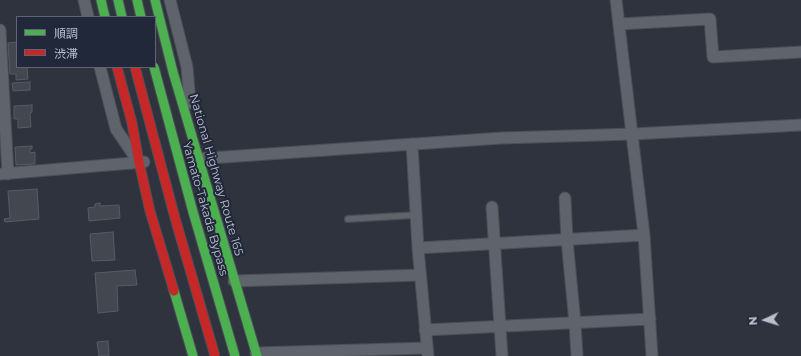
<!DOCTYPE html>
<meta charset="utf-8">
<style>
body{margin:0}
#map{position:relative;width:801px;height:356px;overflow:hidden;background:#2e333e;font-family:Montserrat,"Noto Sans JP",sans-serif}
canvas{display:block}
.legend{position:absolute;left:16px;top:16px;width:140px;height:52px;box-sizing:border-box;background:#212839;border:1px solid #5e6474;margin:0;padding:5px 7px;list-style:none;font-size:12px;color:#babfcd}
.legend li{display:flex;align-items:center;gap:8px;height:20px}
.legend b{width:20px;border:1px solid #5e6474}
.north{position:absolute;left:745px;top:300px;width:40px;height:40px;-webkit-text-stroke:3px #212839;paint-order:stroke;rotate:266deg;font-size:11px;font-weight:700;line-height:16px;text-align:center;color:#babfcd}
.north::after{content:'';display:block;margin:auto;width:14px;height:18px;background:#babfcd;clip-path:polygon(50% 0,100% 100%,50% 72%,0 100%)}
</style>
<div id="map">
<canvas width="801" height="356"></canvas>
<ul class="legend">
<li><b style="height:5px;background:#4caf50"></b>順調</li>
<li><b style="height:5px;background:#c62828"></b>渋滞</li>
</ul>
<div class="north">N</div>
</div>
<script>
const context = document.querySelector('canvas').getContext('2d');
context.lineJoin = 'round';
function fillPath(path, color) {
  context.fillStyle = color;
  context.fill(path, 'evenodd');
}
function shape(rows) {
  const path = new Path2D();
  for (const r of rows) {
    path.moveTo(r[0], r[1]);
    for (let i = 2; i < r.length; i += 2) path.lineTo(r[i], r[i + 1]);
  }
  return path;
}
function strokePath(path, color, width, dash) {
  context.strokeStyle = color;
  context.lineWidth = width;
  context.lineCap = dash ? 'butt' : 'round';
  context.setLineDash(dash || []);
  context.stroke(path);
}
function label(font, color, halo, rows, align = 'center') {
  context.font = font + ' Montserrat,sans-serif';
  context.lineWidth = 4;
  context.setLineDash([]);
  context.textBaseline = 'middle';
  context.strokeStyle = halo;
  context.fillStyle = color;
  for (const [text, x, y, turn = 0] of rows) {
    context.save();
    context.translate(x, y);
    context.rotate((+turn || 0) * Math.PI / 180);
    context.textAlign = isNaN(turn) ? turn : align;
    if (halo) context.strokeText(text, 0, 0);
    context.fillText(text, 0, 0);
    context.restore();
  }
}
const building = shape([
 [17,42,17,67,27,67,28,79,16,80,16,74,10,74,8,43,17,42],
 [30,82,30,90,13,91,12,83,30,82],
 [32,105,32,112,30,113,31,127,18,128,18,119,14,119,14,106,32,105],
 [32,146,32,149,30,149,30,153,35,152,35,164,16,165,15,147,32,146],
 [37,189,39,219,5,222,4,219,10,218,8,191,37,189],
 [100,203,100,206,119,205,120,218,89,221,88,208,95,207,95,204,100,203],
 [113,232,115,260,92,261,90,234,113,232],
 [135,270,137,285,117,286,118,311,98,313,95,273,135,270],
 [108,341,109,356,99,356,97,342,108,341]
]);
const lane = shape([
 [348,219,416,215]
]);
const street = shape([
 [84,0,88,17],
 [170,0,187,67,190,103],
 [616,0,644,235,652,356],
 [619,24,710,19,713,57,801,52],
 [0,30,8,174],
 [100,67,116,129,133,154],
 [412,144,418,248,428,356],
 [195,159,502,138,633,134,801,125],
 [0,174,144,162],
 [565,198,567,240,575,323,577,356],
 [492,207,502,356],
 [418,248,644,235],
 [234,281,420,275],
 [425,330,650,319],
 [256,353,427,348]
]);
const fast = shape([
 [101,0,105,17],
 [118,0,122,17],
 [137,0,141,17],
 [155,0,173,72,257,356],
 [174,291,193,356]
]);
const jam = shape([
 [117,67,132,123,139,162,150,211,174,291]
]);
const fastBridge = shape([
 [154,67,193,212,235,356]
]);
const jamBridge = shape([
 [135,67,175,218,215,356]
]);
const streetNames = [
 ["National Highway Route 165",216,175,74],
 ["Yamato-Takada Bypass",205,209,74]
];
fillPath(building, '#434750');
strokePath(building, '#575b65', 1);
strokePath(lane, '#4b4e56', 8);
strokePath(street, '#4b4e56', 13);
strokePath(fast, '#4b4f59', 11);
strokePath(jam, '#4b4f59', 11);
strokePath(lane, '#5f636b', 5.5);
strokePath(street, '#5f636b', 11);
strokePath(fast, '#4caf50', 9);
strokePath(jam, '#c62828', 9);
strokePath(fastBridge, '#4b4f59', 11, []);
strokePath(jamBridge, '#4b4f59', 11, []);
strokePath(fastBridge, '#4caf50', 9);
strokePath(jamBridge, '#c62828', 9);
label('12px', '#babfcd', '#212839', streetNames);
</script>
